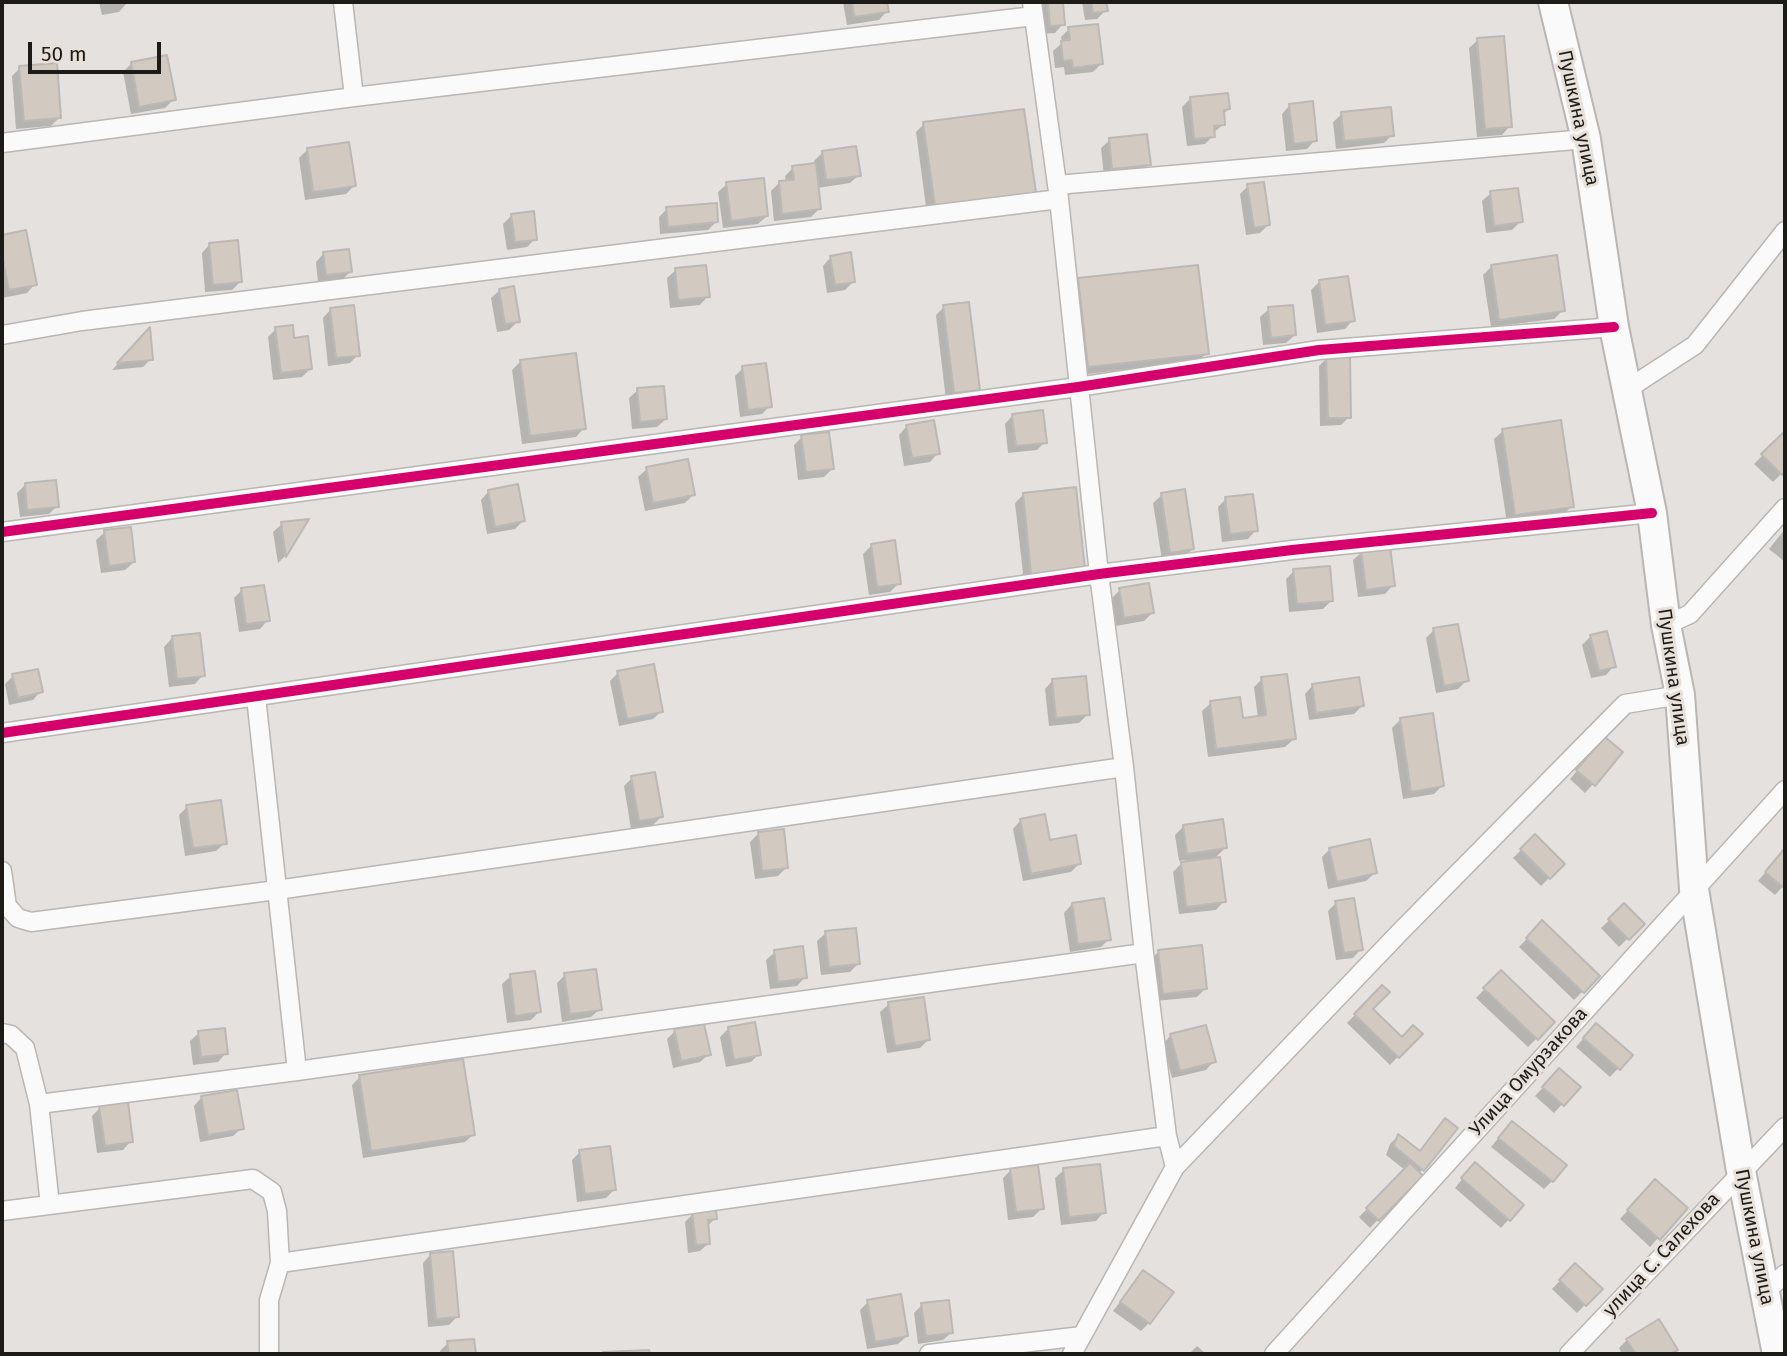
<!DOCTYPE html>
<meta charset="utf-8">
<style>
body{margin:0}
#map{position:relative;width:1787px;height:1356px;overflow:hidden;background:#e4e1de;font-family:"Fira Sans",sans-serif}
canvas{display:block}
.frame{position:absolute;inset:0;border:4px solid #1d1b18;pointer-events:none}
.scale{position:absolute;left:28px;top:42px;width:133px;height:32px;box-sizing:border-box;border:4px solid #1d1b18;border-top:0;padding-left:9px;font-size:21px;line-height:24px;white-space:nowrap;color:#1d1b18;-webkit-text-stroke:5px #e8e1da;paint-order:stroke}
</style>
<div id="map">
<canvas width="1787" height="1356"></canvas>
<div class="frame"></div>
<div class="scale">50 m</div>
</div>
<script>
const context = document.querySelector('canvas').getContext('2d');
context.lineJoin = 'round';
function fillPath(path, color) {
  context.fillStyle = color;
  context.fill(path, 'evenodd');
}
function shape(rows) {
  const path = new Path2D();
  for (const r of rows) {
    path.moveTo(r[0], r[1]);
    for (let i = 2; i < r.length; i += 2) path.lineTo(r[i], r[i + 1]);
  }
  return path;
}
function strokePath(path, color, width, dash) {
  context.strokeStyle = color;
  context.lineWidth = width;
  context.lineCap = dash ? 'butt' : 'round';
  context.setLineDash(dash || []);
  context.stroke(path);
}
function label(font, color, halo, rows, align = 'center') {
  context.font = font + ' "Fira Sans",sans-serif';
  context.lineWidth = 6;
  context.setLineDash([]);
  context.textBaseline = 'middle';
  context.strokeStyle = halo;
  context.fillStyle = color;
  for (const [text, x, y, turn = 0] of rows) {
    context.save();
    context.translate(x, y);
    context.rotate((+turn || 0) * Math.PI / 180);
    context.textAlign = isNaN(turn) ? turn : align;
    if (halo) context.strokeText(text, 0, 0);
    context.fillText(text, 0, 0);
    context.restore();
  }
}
const shadow = shape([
 [99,2,127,2,127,3,119,12,102,15],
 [843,2,885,2,887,11,879,20,847,25],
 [1042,2,1061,2,1063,24,1055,33,1042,34,1039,4],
 [1082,2,1105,2,1106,10,1097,19,1085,20],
 [1069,29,1101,64,1093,72,1065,75,1064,67,1055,68,1053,51,1062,43,1061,37],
 [1478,40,1510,126,1502,135,1477,137,1469,48],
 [131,64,174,99,165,108,131,114,123,72],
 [20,68,59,118,51,126,16,129,12,76],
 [1190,99,1228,109,1223,115,1224,124,1213,133,1213,136,1205,144,1187,146,1182,107],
 [1290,105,1315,140,1307,149,1286,151,1282,114],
 [1342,114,1392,135,1384,143,1336,149,1333,122],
 [924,124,1034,192,1026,200,927,214,916,132],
 [1110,140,1149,164,1140,172,1104,176,1101,148],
 [308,149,354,186,346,194,305,200,299,158],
 [822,153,859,175,850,183,817,188,819,209,811,217,774,221,771,191,779,183,786,182,785,176,793,168,815,165,814,161],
 [727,184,767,216,758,224,723,228,718,192],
 [1248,186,1268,225,1260,233,1246,235,1240,194],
 [1491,193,1521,221,1512,230,1486,233,1482,201],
 [667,209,717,221,708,230,660,234,659,217],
 [512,215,535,239,527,247,507,250,503,224],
 [25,232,35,284,27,293,2,298,2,236],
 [210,244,240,282,232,290,205,292,202,253],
 [324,253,350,272,342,280,318,283,316,262],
 [831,257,853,282,845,290,827,293,823,266],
 [1492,266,1563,310,1554,319,1491,327,1483,275],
 [676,270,708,296,700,305,670,308,667,278],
 [1079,280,1207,353,1198,361,1080,375,1071,288],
 [1319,282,1353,320,1345,329,1317,333,1311,290],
 [500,290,518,321,509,330,497,332,491,298],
 [944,307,978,389,970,397,946,400,936,315],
 [331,309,358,355,350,363,328,366,323,318],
 [1269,309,1295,335,1286,343,1263,345,1260,317],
 [276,329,293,340,310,369,302,377,273,380,268,337],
 [142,338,151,359,143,367,112,370],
 [1327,358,1349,417,1341,425,1320,426,1319,366],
 [520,362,584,428,576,437,522,444,512,370],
 [743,368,770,406,762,414,740,417,735,376],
 [638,390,666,419,657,427,632,429,629,398],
 [1013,415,1045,442,1037,450,1008,453,1005,424],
 [907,426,938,453,930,462,904,466,899,435],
 [1503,431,1572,506,1564,514,1507,523,1494,439],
 [1785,433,1785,470,1773,482,1754,464],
 [802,437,832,469,824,477,798,480,794,445],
 [647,469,693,495,685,503,645,511,638,477],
 [25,485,57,506,49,514,20,517,17,493],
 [489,491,523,521,515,529,487,534,481,500],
 [1024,494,1084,568,1024,582,1015,503],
 [1162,495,1193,549,1184,557,1162,560,1153,503],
 [1226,499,1256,530,1248,539,1222,542,1218,507],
 [305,521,285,556,278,563,273,532,282,524],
 [1785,529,1785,562,1769,549],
 [105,532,134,562,125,570,101,573,96,540],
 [872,545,899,583,890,592,869,595,863,554],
 [1362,552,1393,585,1385,594,1358,597,1353,560],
 [1294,571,1332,600,1323,609,1289,612,1286,579],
 [242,590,268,620,260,629,239,632,234,598],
 [1120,590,1153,612,1144,621,1116,626,1112,598],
 [1434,630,1467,680,1458,689,1436,693,1426,638],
 [1591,636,1614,666,1606,675,1591,678,1582,645],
 [172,638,203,675,195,684,169,687,164,647],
 [618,673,662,711,653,719,619,726,610,681],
 [13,676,41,691,33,700,9,705,5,684],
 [1262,679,1294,739,1285,747,1208,757,1202,711,1211,703,1241,720,1258,718,1254,687],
 [1053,680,1088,714,1079,723,1049,726,1045,689],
 [1313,685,1362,706,1354,714,1309,720,1305,694],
 [1400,720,1442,786,1434,794,1403,799,1392,728],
 [1597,747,1593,784,1585,793,1570,779],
 [632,778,661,817,653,825,631,829,624,786],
 [187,807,225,843,216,851,185,856,179,815],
 [1021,820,1048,842,1079,864,1071,872,1023,881,1013,829],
 [1184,826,1225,848,1213,860,1224,901,1216,910,1179,914,1173,872,1185,860,1179,861,1175,835],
 [759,833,786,868,778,876,755,879,750,842],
 [1535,836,1563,864,1541,886,1513,858],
 [1330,849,1375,873,1366,881,1328,889,1322,857],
 [1785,849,1785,884,1775,895,1758,881],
 [1336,903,1361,949,1353,958,1336,960,1328,911],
 [1072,904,1109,939,1101,947,1070,952,1064,913],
 [1624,906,1642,924,1619,947,1601,928],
 [1542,923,1598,976,1574,1000,1519,947],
 [826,933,858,964,850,972,821,975,817,941],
 [1159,951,1205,989,1197,997,1155,1001,1151,960],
 [775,952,805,977,797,986,770,989,766,960],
 [1501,972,1553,1022,1528,1047,1476,998],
 [565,975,600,1009,591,1017,562,1022,557,983],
 [511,976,539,1012,531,1020,507,1023,502,984],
 [1382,987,1371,1009,1402,1039,1420,1034,1390,1065,1347,1023],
 [889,1004,928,1040,920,1048,887,1053,880,1012],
 [729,1028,759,1054,751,1062,726,1067,720,1037],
 [675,1031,709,1054,700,1062,673,1068,667,1039],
 [199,1033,226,1053,218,1062,193,1065,190,1041],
 [1588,1033,1631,1055,1610,1077,1576,1047],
 [1171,1035,1214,1061,1206,1070,1172,1078,1163,1044],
 [360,1077,474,1134,465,1142,363,1158,352,1085],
 [1551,1079,1578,1087,1554,1113,1535,1096],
 [202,1097,242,1128,233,1136,200,1142,194,1106],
 [100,1108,131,1141,123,1150,97,1153,92,1116],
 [1437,1129,1423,1169,1418,1174,1420,1176,1370,1228,1359,1217,1405,1170,1386,1155,1390,1144,1398,1136,1419,1152],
 [1504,1131,1552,1181,1544,1189,1491,1147],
 [580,1152,614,1190,606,1198,577,1202,572,1160],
 [1011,1170,1042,1208,1033,1217,1008,1220,1003,1178],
 [1064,1170,1104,1212,1096,1221,1061,1225,1055,1178],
 [1467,1173,1509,1219,1501,1228,1455,1188],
 [1647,1189,1658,1238,1650,1247,1620,1219],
 [693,1214,715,1218,707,1227,709,1243,700,1251,688,1253,685,1222],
 [431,1254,457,1317,449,1325,428,1327,423,1263],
 [1575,1265,1600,1289,1577,1313,1552,1289],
 [1143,1272,1149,1323,1141,1331,1113,1311],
 [868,1302,907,1336,898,1344,867,1349,860,1310],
 [922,1305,952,1332,943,1340,918,1344,914,1313],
 [473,1340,474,1354,440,1354,440,1351,448,1343],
 [1627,1340,1676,1350,1671,1354,1622,1354,1619,1348],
 [1197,1346,1206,1354,1189,1354]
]);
const building = shape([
 [852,2,887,2,889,12,854,17,852,2],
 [1048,2,1063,2,1065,25,1050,26,1048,2],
 [1091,2,1106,2,1108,11,1093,13,1091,2],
 [1098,24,1103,64,1073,68,1072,60,1063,61,1061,41,1070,40,1068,27,1098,24],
 [1504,36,1512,127,1485,129,1477,38,1504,36],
 [167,55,176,100,139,107,131,62,167,55],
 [57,63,61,118,24,121,19,66,57,63],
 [1228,93,1230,109,1224,110,1225,125,1214,126,1215,137,1194,139,1190,97,1228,93],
 [1313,101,1317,141,1294,144,1289,104,1313,101],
 [1391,107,1394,136,1344,141,1341,112,1391,107],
 [1024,109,1036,193,935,206,923,122,1024,109],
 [1147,134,1151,165,1112,169,1109,138,1147,134],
 [349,142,356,186,313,192,307,148,349,142],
 [856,146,861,176,826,180,822,151,856,146],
 [816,163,821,209,782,214,779,181,794,180,792,166,816,163],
 [764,178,768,216,731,221,726,182,764,178],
 [1264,182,1270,225,1254,228,1247,184,1264,182],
 [1518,188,1523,222,1494,226,1490,191,1518,188],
 [717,203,718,222,668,227,666,207,717,203],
 [534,211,537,240,515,242,511,214,534,211],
 [26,230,37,285,9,290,2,255,2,235,26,230],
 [238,240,242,282,213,285,209,243,238,240],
 [349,249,352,272,326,275,323,252,349,249],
 [851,252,855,282,835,285,830,256,851,252],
 [1557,255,1565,311,1499,320,1491,265,1557,255],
 [706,265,710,297,678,300,675,268,706,265],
 [1198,265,1209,354,1088,367,1078,278,1198,265],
 [1348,276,1355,321,1325,325,1319,280,1348,276],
 [514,286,520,322,505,324,499,289,514,286],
 [969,302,980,390,954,393,943,305,969,302],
 [354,305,360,356,336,358,330,308,354,305],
 [1293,305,1296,335,1271,338,1268,307,1293,305],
 [293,325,294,338,308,336,312,369,281,373,275,327,293,325],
 [150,327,153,360,117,363,150,327],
 [576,353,586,429,530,436,520,360,576,353],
 [1326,356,1350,356,1351,418,1328,418,1326,356],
 [766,363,772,407,748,410,742,366,766,363],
 [664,386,667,419,640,422,637,388,664,386],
 [1043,410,1047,443,1016,446,1012,414,1043,410],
 [934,420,940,454,912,458,906,425,934,420],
 [1561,420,1574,507,1515,515,1502,429,1561,420],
 [1785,431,1785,472,1782,475,1761,454,1785,431],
 [829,432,834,469,806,472,801,435,829,432],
 [688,459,695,495,653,503,646,467,688,459],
 [56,480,59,507,27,510,25,483,56,480],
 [518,484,525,521,495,527,488,490,518,484],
 [1076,487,1085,569,1031,574,1023,493,1076,487],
 [1185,489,1194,549,1170,553,1161,493,1185,489],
 [1253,494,1258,531,1230,534,1225,497,1253,494],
 [309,519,286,557,281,522,309,519],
 [131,527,135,562,109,566,104,530,131,527],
 [895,540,901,584,877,587,871,544,895,540],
 [1390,546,1395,586,1366,590,1361,550,1390,546],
 [1330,566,1333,601,1297,604,1293,569,1330,566],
 [1149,583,1154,613,1124,618,1119,588,1149,583],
 [264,585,270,621,246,624,241,588,264,585],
 [1458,624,1469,681,1444,686,1433,628,1458,624],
 [1607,631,1616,667,1599,671,1590,635,1607,631],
 [200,633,205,676,177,679,172,636,200,633],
 [654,664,663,712,627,719,617,671,654,664],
 [38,669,43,692,18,698,12,674,38,669],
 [1287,674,1296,739,1216,749,1210,701,1240,697,1243,718,1266,715,1261,677,1287,674],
 [1086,676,1090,715,1056,718,1052,679,1086,676],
 [1359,677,1364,706,1316,713,1312,684,1359,677],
 [1433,713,1444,786,1411,792,1400,718,1433,713],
 [1605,737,1623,752,1595,786,1576,770,1605,737],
 [655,772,663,817,639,821,631,776,655,772],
 [221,800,227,844,193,848,186,805,221,800],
 [1045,814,1050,840,1076,835,1081,864,1031,874,1020,819,1045,814],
 [1223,819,1227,848,1187,854,1183,825,1223,819],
 [784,829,788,868,762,871,758,832,784,829],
 [1535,834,1565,864,1550,879,1520,849,1535,834],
 [1370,839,1377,873,1337,882,1329,848,1370,839],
 [1785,848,1785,887,1784,888,1765,872,1785,848],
 [1220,857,1226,902,1186,907,1181,862,1220,857],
 [1104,898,1111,940,1078,944,1072,903,1104,898],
 [1354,898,1363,950,1344,953,1335,901,1354,898],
 [1624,903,1645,924,1629,940,1608,919,1624,903],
 [1542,920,1600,976,1584,993,1526,938,1542,920],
 [856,928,860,964,829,967,825,931,856,928],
 [1202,945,1207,989,1163,994,1158,950,1202,945],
 [803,946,807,978,778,982,774,950,803,946],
 [596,969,602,1010,570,1014,564,973,596,969],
 [1501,970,1555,1022,1538,1040,1483,988,1501,970],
 [535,971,541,1012,515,1016,510,974,535,971],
 [1382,985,1390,992,1373,1009,1402,1037,1413,1025,1423,1034,1399,1058,1354,1014,1382,985],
 [924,997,930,1040,895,1046,888,1002,924,997],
 [755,1022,761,1055,734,1060,728,1027,755,1022],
 [1596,1023,1633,1055,1620,1070,1583,1038,1596,1023],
 [704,1024,711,1055,681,1061,674,1029,704,1024],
 [1206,1025,1216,1062,1180,1071,1170,1034,1206,1025],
 [225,1028,228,1054,201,1057,198,1031,225,1028],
 [463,1059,475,1135,371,1151,359,1075,463,1059],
 [1559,1068,1581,1087,1564,1106,1542,1087,1559,1068],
 [237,1090,244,1129,208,1135,201,1096,237,1090],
 [128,1102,133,1142,105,1146,99,1106,128,1102],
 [1445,1118,1458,1128,1424,1171,1394,1146,1398,1134,1420,1151,1445,1118],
 [1512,1121,1567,1165,1553,1182,1498,1138,1512,1121],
 [610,1146,616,1190,585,1194,579,1150,610,1146],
 [1475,1162,1524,1205,1510,1221,1461,1178,1475,1162],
 [1410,1163,1423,1176,1379,1221,1366,1208,1410,1163],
 [1100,1164,1106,1213,1069,1217,1063,1168,1100,1164],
 [1038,1165,1044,1209,1016,1212,1010,1168,1038,1165],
 [1655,1179,1688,1208,1660,1240,1627,1210,1655,1179],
 [716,1210,717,1219,708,1220,710,1244,696,1245,692,1212,716,1210],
 [453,1251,459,1317,436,1319,430,1253,453,1251],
 [1575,1263,1603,1289,1586,1306,1559,1280,1575,1263],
 [1143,1270,1174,1292,1150,1324,1120,1302,1143,1270],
 [901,1294,908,1336,875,1342,867,1300,901,1294],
 [949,1300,953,1333,926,1336,921,1303,949,1300],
 [1659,1319,1678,1350,1670,1354,1636,1354,1626,1339,1659,1319],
 [474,1339,476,1354,449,1354,447,1341,474,1339],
 [649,1350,650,1354,603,1354,603,1352,649,1350]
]);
const minor = shape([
 [343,2,354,97],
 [1032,2,1059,199,1099,574,1124,767,1144,953,1167,1136,1175,1167],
 [2,143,354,97,1034,16],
 [1057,185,1586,139],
 [2,335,82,321,1059,199],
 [1626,390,1695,345,1785,231],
 [2,532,1078,387,1319,350,1614,327],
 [1666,625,1690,614,1785,508],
 [256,697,297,1071],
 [2,733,1099,574,1292,550,1652,513],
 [2,871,7,906,18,918,31,922,277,890,1124,767],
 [2,1033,11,1035,25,1048,39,1104,50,1205],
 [39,1104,297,1071,1144,953],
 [2,1211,253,1179,272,1192,277,1211,280,1263,269,1300,269,1354],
 [280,1263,1167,1136],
 [1764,1293,1785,1274],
 [929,1354,1082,1336],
 [1072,1354,1175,1167,1401,931,1625,704,1680,695],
 [1274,1354,1785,790],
 [1569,1354,1785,1127]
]);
const trunk = shape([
 [1553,2,1586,139,1614,327,1652,513,1666,625,1680,695,1694,889,1741,1171,1777,1354]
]);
const cycleway = shape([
 [2,532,1078,387,1319,350,1614,327],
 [2,733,1099,574,1292,550,1652,513]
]);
const streetNames = [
 ["Пушкина улица",1578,118,78],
 ["Пушкина улица",1673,677,82],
 ["Улица Омурзакова",1529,1072,-48],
 ["Пушкина улица",1754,1237,79],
 ["улица С. Салехова",1662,1255,-47]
];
fillPath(shadow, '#0003');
fillPath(building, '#d2cac0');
strokePath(building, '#bbb8b5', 2);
strokePath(minor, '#b9b6b4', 21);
strokePath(trunk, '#b9b6b4', 32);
strokePath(minor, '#fbfafa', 18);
strokePath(trunk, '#fbfafa', 28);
strokePath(cycleway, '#d6006c', 10);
label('19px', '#1d1b18', '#e8e1da', streetNames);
</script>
